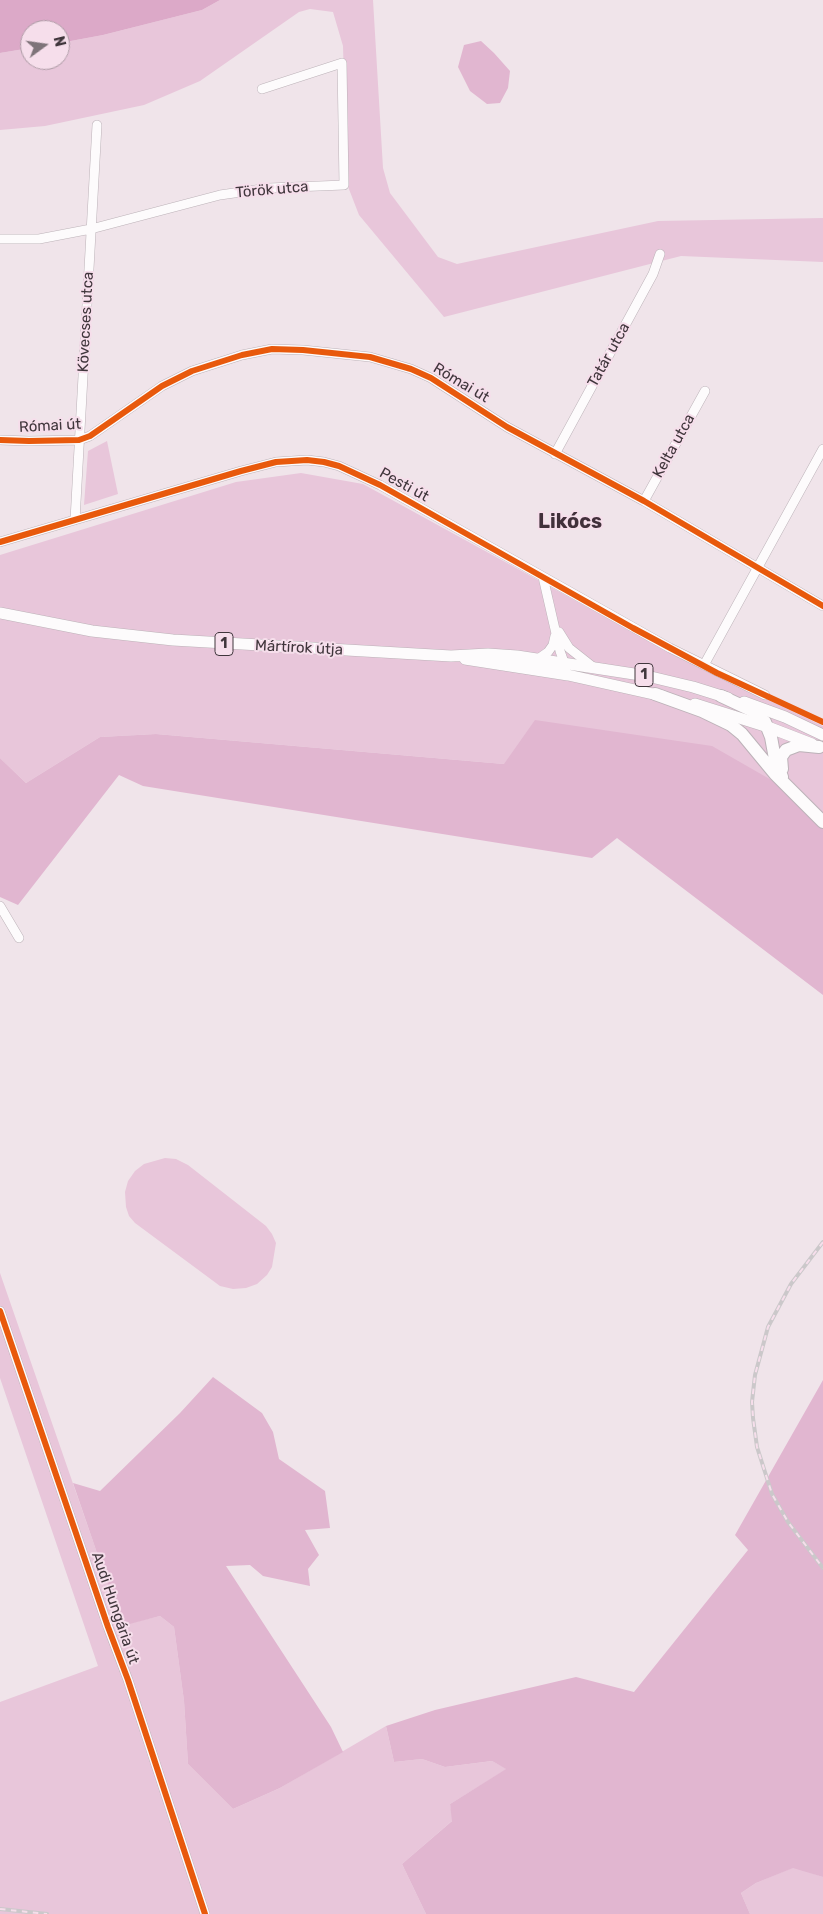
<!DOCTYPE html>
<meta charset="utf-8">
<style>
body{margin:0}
#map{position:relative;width:823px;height:1914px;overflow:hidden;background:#f0e4ea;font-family:Rubik,sans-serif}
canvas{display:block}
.north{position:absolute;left:20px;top:20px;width:50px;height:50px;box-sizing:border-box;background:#f6deeb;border:1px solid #ad9ba5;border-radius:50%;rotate:76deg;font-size:14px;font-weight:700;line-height:20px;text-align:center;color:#40363c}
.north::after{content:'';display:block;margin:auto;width:18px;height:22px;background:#7e7379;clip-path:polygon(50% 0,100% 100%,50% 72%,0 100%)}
</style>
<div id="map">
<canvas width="823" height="1914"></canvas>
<div class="north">N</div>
</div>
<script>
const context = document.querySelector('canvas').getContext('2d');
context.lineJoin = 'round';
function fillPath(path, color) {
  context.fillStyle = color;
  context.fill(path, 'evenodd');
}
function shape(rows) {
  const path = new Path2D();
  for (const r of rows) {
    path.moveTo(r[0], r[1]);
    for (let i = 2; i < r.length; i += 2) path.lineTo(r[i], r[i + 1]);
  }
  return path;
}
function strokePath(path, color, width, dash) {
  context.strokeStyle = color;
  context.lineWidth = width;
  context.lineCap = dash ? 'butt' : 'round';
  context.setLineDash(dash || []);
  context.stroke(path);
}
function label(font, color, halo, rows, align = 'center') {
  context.font = font + ' Rubik,sans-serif';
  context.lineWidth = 4;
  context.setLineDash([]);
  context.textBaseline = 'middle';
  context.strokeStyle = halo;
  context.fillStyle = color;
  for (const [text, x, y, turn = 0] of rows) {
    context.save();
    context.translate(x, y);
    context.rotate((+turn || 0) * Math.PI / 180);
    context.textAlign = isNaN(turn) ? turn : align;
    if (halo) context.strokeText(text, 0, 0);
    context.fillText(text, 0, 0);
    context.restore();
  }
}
const green = shape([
 [220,0,373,0,383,168,390,193,438,257,457,264,658,221,823,218,823,262,681,256,444,317,359,215,347,184,343,46,333,12,310,9,299,12,200,81,144,105,45,126,0,130,0,53,30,48,30,60,60,60,60,43,103,35,202,10],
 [107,441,118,494,84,505,88,451],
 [301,473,363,484,682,659,823,726,823,820,504,764,156,734,100,737,26,783,0,758,0,555,236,482],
 [165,1158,176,1159,188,1165,266,1226,272,1234,276,1243,272,1267,267,1275,257,1284,246,1288,233,1289,220,1286,135,1223,129,1216,126,1207,125,1192,128,1181,135,1171,144,1164],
 [0,1273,122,1625,160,1616,174,1627,184,1701,188,1764,233,1809,280,1788,386,1726,394,1762,422,1759,445,1767,492,1761,507,1769,450,1804,453,1820,402,1864,426,1914,0,1914,0,1702,98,1666,0,1378],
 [794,1867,823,1877,823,1914,750,1914,741,1893,756,1883]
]);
const forest = shape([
 [481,41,494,53,510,71,508,88,500,103,487,104,470,91,458,67,464,45],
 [535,720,712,746,794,793,823,820,823,995,617,838,592,858,143,786,119,775,18,905,0,897,0,758,26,783,100,737,156,734,504,764],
 [213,1377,262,1413,273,1432,279,1459,325,1491,330,1528,305,1530,319,1555,308,1569,310,1586,263,1576,250,1565,226,1566,331,1727,343,1752,280,1788,233,1809,188,1764,184,1701,174,1627,160,1616,122,1626,73,1483,100,1491,180,1413],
 [823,1380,823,1877,793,1868,756,1883,741,1893,750,1914,426,1914,402,1864,452,1821,450,1804,506,1769,492,1761,445,1767,422,1759,394,1762,386,1726,435,1710,576,1677,634,1692,748,1550,735,1535]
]);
const water = shape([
 [0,0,220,0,202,10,103,35,60,43,60,30,30,30,30,48,0,53]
]);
const minor = shape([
 [0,239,39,239,91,229,220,195,269,188,344,185,342,63,262,89],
 [0,440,29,441,79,440,90,436,162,386,192,371,242,355,272,349,303,350,370,357,411,369,431,378,507,427,644,501,823,606],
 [555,454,653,274,660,254],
 [644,501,705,391],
 [75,520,97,125],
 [0,542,241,471,276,462,307,460,324,462,339,466,380,485,670,648,765,695],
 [543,577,560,651,566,668],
 [559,632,569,648,593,667],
 [538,659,548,652,553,645,555,636],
 [704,665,823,449],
 [0,906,19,938],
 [0,1311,108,1627,128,1680,205,1914]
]);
const major = shape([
 [0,613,92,631,173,640,451,656,488,654,517,656,647,676,693,687,728,698],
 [465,659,568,675,662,696],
 [744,702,785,717,823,735],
 [695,704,768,727,812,744]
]);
const highway = shape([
 [655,694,702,711,731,725,742,734,775,774,823,822],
 [721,696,753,711,765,722,771,737,775,759,782,777],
 [782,769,781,757,786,750,799,745,819,747]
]);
const rail = shape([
 [823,1242,791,1284,768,1327,755,1375,752,1402,753,1418,757,1447,772,1494,788,1522,823,1568],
 [0,1909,47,1914]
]);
const cycleway = shape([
 [0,440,29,441,79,440,90,436,162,386,192,371,242,355,272,349,303,350,370,357,411,369,431,378,507,427,644,501,823,606],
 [0,542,241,471,276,462,307,460,324,462,339,466,380,485,633,628,717,673,823,722],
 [0,1311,108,1627,128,1680,205,1914]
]);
const shields = [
 [224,644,18],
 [644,675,18]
];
const shieldNames = [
 ["1",224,644],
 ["1",644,675]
];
const streetNames = [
 ["Török utca",272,190,-5],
 ["Kövecses utca",86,322,-87],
 ["Tatár utca",609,355,-61],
 ["Római út",461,383,31],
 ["Római út",50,426,-3],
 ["Kelta utca",674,446,-61],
 ["Pesti út",404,485,29],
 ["Mártírok útja",299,648,3],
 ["Audi Hungária út",115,1608,71]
];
const districtNames = [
 ["Likócs",570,522]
];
fillPath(green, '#e8c6da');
fillPath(forest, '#e1b6d0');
fillPath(water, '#dca9c8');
strokePath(minor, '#bcb2b8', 10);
strokePath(major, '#bcb2b8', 12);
strokePath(highway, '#bcb2b8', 14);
strokePath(minor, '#fdfbfc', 9);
strokePath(major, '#fdfbfc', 11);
strokePath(highway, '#fdfbfc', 12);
strokePath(rail, '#cbc8ca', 4);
strokePath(rail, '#f6deeb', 2, [5.5]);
strokePath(cycleway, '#e8590c', 6);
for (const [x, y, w] of shields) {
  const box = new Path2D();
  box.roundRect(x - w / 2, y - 11.5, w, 23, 4);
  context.fillStyle = '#f6deeb';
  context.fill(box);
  strokePath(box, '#40363c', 1);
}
label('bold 14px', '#40363c', null, shieldNames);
label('15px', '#40363c', '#f6deeb', streetNames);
label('bold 20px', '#42303b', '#f6deeb', districtNames);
</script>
